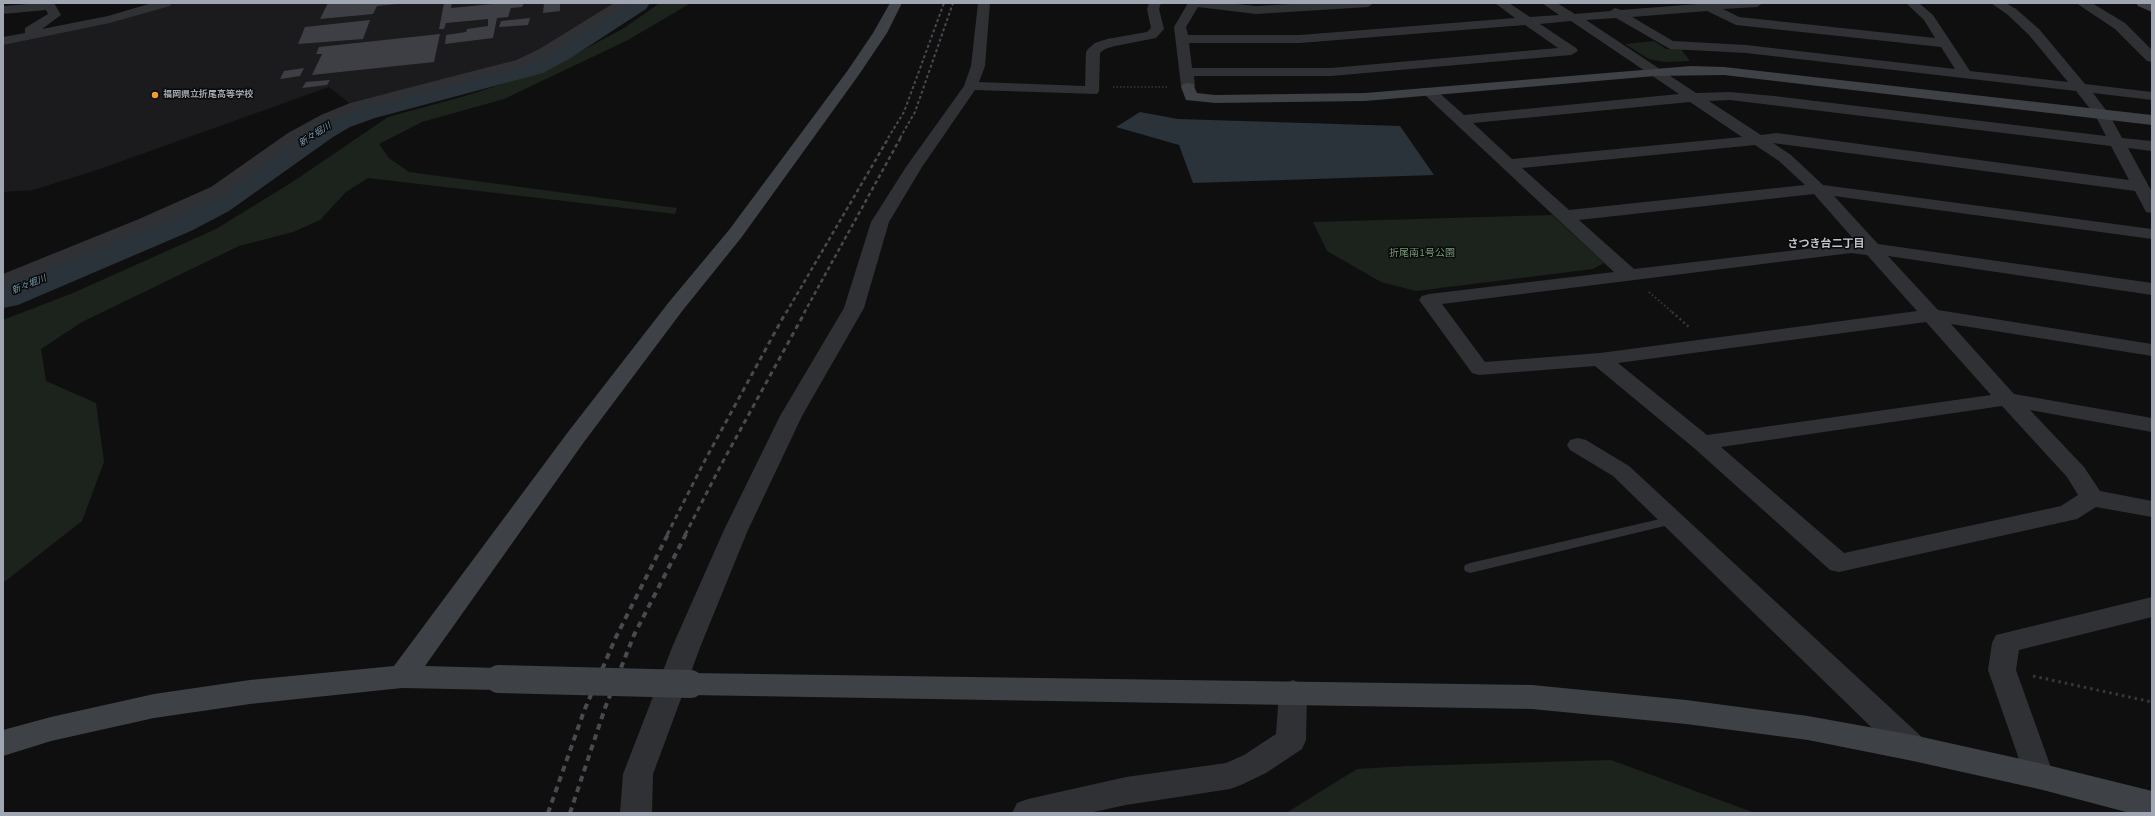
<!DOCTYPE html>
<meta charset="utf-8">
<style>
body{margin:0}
#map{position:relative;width:2155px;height:816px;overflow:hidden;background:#0f0f10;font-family:"Nunito Sans",sans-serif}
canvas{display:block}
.frame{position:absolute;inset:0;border:4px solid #a0a7b2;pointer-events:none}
</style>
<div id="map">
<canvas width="2155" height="816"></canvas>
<div class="frame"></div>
</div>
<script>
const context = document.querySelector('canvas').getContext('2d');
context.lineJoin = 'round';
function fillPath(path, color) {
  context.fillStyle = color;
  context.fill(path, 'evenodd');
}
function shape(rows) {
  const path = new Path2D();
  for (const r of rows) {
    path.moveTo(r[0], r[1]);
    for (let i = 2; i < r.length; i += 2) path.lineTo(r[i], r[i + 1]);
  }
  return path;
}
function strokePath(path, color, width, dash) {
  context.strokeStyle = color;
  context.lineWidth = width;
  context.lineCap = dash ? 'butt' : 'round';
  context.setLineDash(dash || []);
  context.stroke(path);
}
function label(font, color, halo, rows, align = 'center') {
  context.font = font + ' "Nunito Sans","Noto Sans JP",sans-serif';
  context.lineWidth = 3;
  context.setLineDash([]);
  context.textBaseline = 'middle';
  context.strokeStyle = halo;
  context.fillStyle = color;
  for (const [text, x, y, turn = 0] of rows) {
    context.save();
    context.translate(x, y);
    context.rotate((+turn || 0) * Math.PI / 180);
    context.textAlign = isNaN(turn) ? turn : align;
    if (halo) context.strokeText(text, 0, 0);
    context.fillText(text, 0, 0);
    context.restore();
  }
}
const built = shape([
 [177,3,618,3,550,44,515,60,442,82,349,103,329,87,97,170,33,190,3,192,3,44,114,22]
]);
const green = shape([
 [660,3,691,3,628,40,504,99,422,122,379,144,389,158,409,172,677,208,675,214,368,178,346,192,320,220,293,232,239,246,82,322,41,349,46,381,96,403,104,462,82,521,3,583,3,320,73,293,216,229,294,181,388,117,465,96,546,70,624,28],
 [1654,41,1666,49,1681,49,1690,61,1664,62,1649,59,1625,44],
 [1552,215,1604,263,1593,269,1416,291,1381,282,1327,251,1313,222],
 [1611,760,1755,813,1286,813,1357,769,1407,766]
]);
const water = shape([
 [1140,112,1178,119,1400,126,1434,175,1193,183,1179,145,1116,127]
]);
const river = shape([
 [619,3,650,3,646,9,569,59,543,73,375,118,350,127,333,137,229,211,191,231,18,305,3,308,3,281,165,215,203,195,309,123,328,113,353,104,523,61,549,47,619,3]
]);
const building = shape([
 [328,3,397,3,397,4,377,6,373,14,320,19],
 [444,3,452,3,451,8,503,3,524,3,522,7,511,8,508,17,497,18,493,38,445,44,446,35,466,32,467,29,488,26,488,19,446,23,444,29,439,29],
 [544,3,560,3,560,11,543,13],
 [530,18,528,25,499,27,501,21],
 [370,20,363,39,298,44,305,27],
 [440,34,434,62,312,75,322,54,316,54,319,47],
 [304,68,300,76,280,79,284,71],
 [330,80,327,85,302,88,306,82]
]);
const pathFar3 = shape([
 [1113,87,1168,87]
]);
const pathFar2 = shape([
 [1649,292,1673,313]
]);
const pathFar1 = shape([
 [1672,312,1689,327]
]);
const path = shape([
 [2033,676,2152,702]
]);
const lane = shape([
 [1673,516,1677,517,1679,520,1677,523,1470,573,1465,571,1464,568,1465,565,1470,563,1673,516]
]);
const street = shape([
 [41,3,54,3,61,15,42,29,108,16,152,3,172,3,170,6,110,23,3,45,3,37,25,33,25,28,48,14,46,10,3,14,3,6,41,3],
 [614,3,629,3,551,54,526,66,360,109,331,121,298,139,223,195,151,227,3,287,3,274,139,219,211,187,288,133,321,115,350,103,516,60,541,48,614,3],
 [978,3,990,3,985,66,979,82,1085,86,1086,52,1088,49,1095,43,1107,39,1147,32,1151,28,1147,9,1149,3,1161,3,1159,9,1164,29,1156,38,1115,46,1105,49,1100,53,1099,91,1097,94,975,90,922,167,889,222,864,308,802,416,748,530,701,645,653,774,652,813,620,813,623,774,673,645,724,530,780,416,844,308,871,222,906,167,964,86,971,66,978,3],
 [1188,3,1227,3,1256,6,1308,3,1374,3,1368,7,1256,14,1198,7,1186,27,1188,35,1300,35,1515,18,1495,3,1509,3,1530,17,1559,15,1542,3,1557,3,1575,14,1610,11,1615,8,1621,10,1710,3,1763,3,1757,7,1723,9,1739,17,1935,38,1924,20,1906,3,1919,3,1933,15,1970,71,2068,82,2029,35,2008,15,1991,3,2006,3,2016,9,2039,29,2085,84,2152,92,2152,100,2093,93,2109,114,2122,138,2152,141,2152,151,2128,148,2152,192,2152,213,2146,212,2135,191,1773,143,1791,155,1823,185,2152,229,2152,239,1834,196,1878,244,2152,283,2152,295,1888,256,1938,310,2152,344,2152,356,1951,324,2014,394,2152,418,2152,432,2030,410,2084,467,2100,491,2152,501,2152,517,2096,507,2077,519,2068,521,1839,572,1830,570,1694,448,1595,366,1479,375,1472,373,1419,300,1422,296,1429,294,1614,272,1426,96,1424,93,1426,90,1436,90,1464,115,1679,94,1571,21,1540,24,1576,48,1578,51,1571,55,1331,76,1194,76,1195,86,1193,89,1188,90,1183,89,1181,86,1174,27,1188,3],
 [1707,11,1736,25,1941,47,1955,69,1746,45,1673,41,1632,17,1707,11],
 [1616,18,1670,49,1746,53,2076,91,2095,115,2106,136,1774,96,1730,92,1696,93,1586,20,1616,18],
 [1525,25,1558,48,1331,68,1192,68,1189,43,1300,43,1525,25],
 [1730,100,2111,146,2129,180,1777,133,1761,135,1709,101,1730,100],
 [1690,102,1742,137,1512,159,1473,123,1690,102],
 [1755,145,1779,161,1805,185,1569,210,1522,168,1755,145],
 [1814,194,1857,243,1634,269,1579,220,1814,194],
 [1851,253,1867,255,1917,311,1600,353,1485,362,1442,304,1851,253],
 [1926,322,1991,395,1707,435,1618,363,1926,322],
 [2002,406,2067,477,2078,495,2061,506,1844,553,1721,447,2002,406],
 [2076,3,2092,3,2125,23,2152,50,2152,62,2147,61,2115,29,2076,3],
 [1578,438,1586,440,1629,466,1924,739,1928,748,1924,757,1913,761,1902,757,1613,476,1570,450,1567,445,1570,440,1578,438],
 [2152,597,2152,617,2019,650,2016,670,2054,776,2050,785,2039,789,2028,785,1988,670,1992,643,1996,635,2152,597],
 [1293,680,1303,684,1307,692,1306,740,1302,749,1266,773,1241,785,1230,789,1126,805,1089,813,1012,813,1017,803,1028,799,1126,777,1226,763,1244,755,1276,734,1279,692,1283,684,1293,680]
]);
const secondary = shape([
 [890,3,902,3,887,33,858,76,741,238,683,310,584,442,425,666,499,668,509,671,513,679,509,687,499,690,402,688,250,704,154,718,51,741,3,756,3,730,51,717,154,694,250,680,394,666,568,432,669,302,729,230,848,70,873,33,890,3],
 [2136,3,2152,3,2152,12,2138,6,2136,3],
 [1691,66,1724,67,2152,115,2152,125,1724,75,1655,76,1365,101,1215,103,1186,100,1181,87,1183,84,1188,83,1193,84,1197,93,1215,95,1365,93,1691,66],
 [690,673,1532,685,1686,700,1808,716,1913,735,2039,763,2152,791,2152,813,2130,813,2039,789,1913,761,1808,740,1686,724,1532,709,690,695,680,692,676,684,680,676,690,673]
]);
const railFar3 = shape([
 [888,138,904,112,944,3],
 [900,138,915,112,953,3]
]);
const railFar2 = shape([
 [786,313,889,137],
 [804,313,901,137]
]);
const railFar1 = shape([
 [667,535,704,462,786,312],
 [685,535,721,465,805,312]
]);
const rail = shape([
 [548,813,584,711,616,637,668,534],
 [570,813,605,708,634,635,686,534]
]);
const secondaryBridge = shape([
 [499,679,690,684]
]);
const markers = [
 [155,95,4,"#f19d27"]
];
const farPoinames = [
 ["福岡県立折尾高等学校",163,95]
];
const farWaternames = [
 ["新々堀川",315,135,-32],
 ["新々堀川",29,285,-22]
];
const parkNames = [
 ["折尾南1号公園",1422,254]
];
const neighbourhoodNames = [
 ["さつき台二丁目",1826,244]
];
fillPath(built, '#1b1b1d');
fillPath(green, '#1c231c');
fillPath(water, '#293339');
fillPath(river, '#293339');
fillPath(building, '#3e3f44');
strokePath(pathFar3, '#36383c', 1.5, [1.5, 2]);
strokePath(pathFar2, '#36383c', 2, [1.5, 2.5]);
strokePath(pathFar1, '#36383c', 2.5, [2, 3]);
strokePath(path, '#36383c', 3, [2.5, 4]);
fillPath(lane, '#303135');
fillPath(street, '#303135');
fillPath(secondary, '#3e4145');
strokePath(railFar3, '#474a4e', 2, [3, 2.5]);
strokePath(railFar2, '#474a4e', 2.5, [4, 3]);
strokePath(railFar1, '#474a4e', 3, [5, 4]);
strokePath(rail, '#474a4e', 4, [6, 5]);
strokePath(secondaryBridge, '#3e4145', 28);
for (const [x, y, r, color] of markers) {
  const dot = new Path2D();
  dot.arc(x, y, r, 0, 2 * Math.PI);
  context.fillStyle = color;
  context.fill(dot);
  strokePath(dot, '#0a0a0b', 1.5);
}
label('bold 9px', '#a0a7b2', '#0a0a0b', farPoinames, 'left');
label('italic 9px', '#7698ae', '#0a0a0b', farWaternames);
label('10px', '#779d77', '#0a0a0b', parkNames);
label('bold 11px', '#c1c5ce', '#0a0a0b', neighbourhoodNames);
</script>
